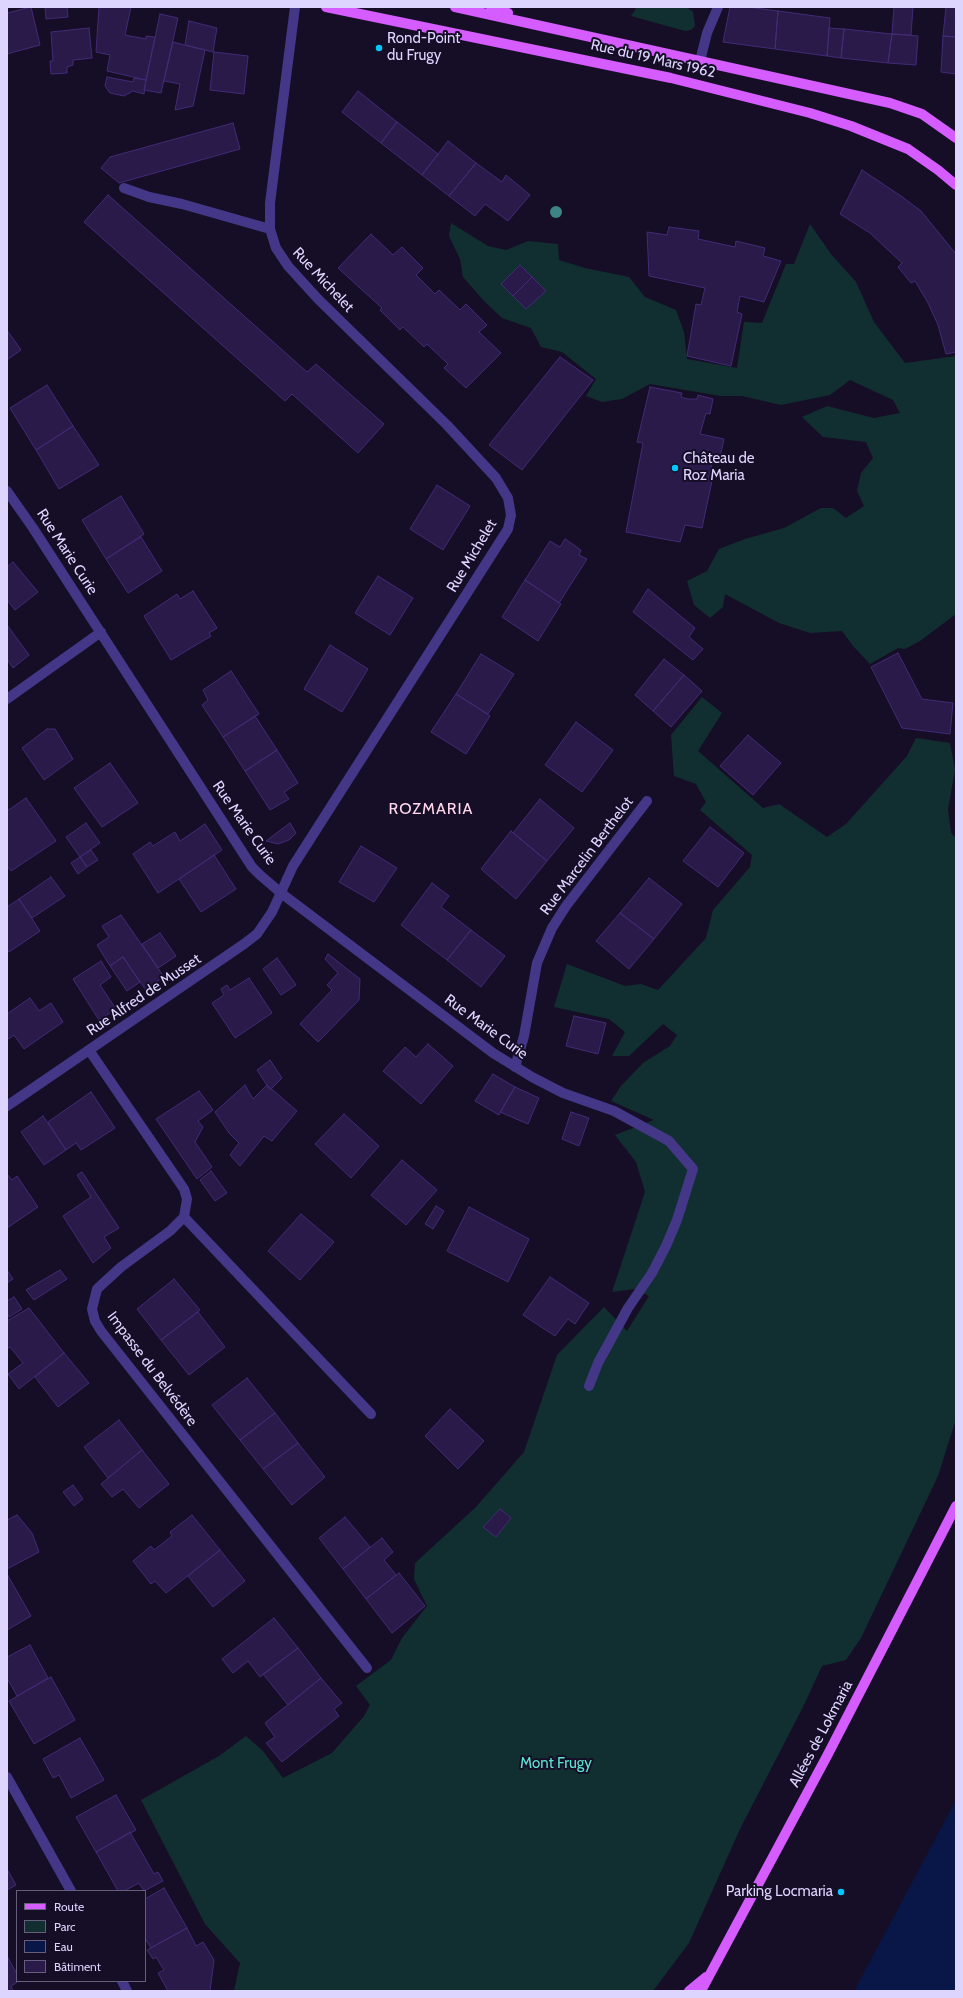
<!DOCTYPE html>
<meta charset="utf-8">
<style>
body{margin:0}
#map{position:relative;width:963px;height:1998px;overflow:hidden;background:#160e27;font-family:Cabin,sans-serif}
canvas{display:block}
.frame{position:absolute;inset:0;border:8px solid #ded5ff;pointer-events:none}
.legend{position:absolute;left:16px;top:1890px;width:130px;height:92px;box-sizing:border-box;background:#160e27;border:1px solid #665e7d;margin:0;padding:5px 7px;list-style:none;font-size:12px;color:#ded5ff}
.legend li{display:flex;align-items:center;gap:8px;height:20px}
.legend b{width:20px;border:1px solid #665e7d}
</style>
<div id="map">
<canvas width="963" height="1998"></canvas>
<div class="frame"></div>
<ul class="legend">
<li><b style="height:5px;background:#d55cff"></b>Route</li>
<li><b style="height:11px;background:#112f31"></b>Parc</li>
<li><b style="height:11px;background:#081747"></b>Eau</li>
<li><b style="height:11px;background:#291a49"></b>Bâtiment</li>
</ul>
</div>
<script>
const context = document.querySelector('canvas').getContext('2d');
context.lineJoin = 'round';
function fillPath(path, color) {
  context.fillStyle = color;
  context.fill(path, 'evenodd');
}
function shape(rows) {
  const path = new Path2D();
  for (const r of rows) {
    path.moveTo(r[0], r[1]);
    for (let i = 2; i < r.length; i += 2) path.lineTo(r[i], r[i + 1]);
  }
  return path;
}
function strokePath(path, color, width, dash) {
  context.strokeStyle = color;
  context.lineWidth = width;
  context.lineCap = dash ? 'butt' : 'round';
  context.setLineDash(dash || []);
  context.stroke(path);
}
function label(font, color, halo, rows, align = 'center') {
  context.font = font + ' Cabin,sans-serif';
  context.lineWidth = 4;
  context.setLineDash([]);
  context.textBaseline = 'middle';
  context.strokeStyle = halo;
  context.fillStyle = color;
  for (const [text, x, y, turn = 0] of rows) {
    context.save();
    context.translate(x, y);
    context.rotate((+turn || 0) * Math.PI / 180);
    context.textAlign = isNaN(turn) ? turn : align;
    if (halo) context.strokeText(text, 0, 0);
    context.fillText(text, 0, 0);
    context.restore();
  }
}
const green = shape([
 [637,7,688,8,693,12,695,26,691,30,685,31,631,16],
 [451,223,488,246,506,250,528,241,558,244,559,260,585,268,629,277,645,297,676,310,684,332,687,359,737,368,744,322,762,323,786,264,794,264,810,224,831,254,856,282,874,322,905,363,956,356,956,614,920,641,905,649,898,648,870,664,853,646,842,631,810,633,779,623,725,594,723,607,710,618,694,605,687,581,707,571,719,549,745,539,784,528,821,508,833,508,846,518,864,506,857,491,861,473,873,458,866,442,823,437,802,417,827,406,874,418,900,413,893,400,850,380,830,395,781,405,742,396,721,396,650,384,622,399,602,402,586,396,596,379,562,352,541,347,531,328,502,318,484,301,463,277,460,259,449,236],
 [702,697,722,713,698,751,763,808,779,804,827,837,846,824,907,756,916,738,950,743,955,770,948,809,951,833,956,838,956,1419,938,1476,861,1638,846,1660,822,1666,803,1707,740,1829,689,1943,653,1991,234,1991,240,1963,205,1924,141,1800,219,1756,246,1736,263,1751,283,1778,332,1753,364,1716,370,1705,356,1686,391,1660,402,1638,427,1606,414,1579,415,1563,475,1508,524,1452,557,1355,604,1307,627,1331,649,1296,634,1289,612,1292,645,1192,636,1162,615,1135,654,1120,611,1101,621,1086,643,1063,670,1046,677,1035,663,1024,629,1056,612,1056,625,1032,609,1019,554,1007,567,964,625,986,641,984,658,990,706,938,713,910,750,867,752,855,700,810,706,802,696,784,674,776,671,735]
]);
const water = shape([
 [956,1800,956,1991,854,1991,867,1967]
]);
const building = shape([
 [31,7,40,45,7,54,7,13,31,7],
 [45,7,67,7,68,17,46,19,45,7],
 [99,7,131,7,125,35,146,39,146,36,155,37,146,80,107,71,110,55,96,52,99,7],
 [730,7,748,7,778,11,775,49,723,42,730,7],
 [894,7,913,7,911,35,892,34,894,7],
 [946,7,956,7,956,37,943,36,946,7],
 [778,11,830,18,827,56,775,49,778,11],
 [160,14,178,18,161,93,144,90,160,14],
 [189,21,217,28,213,52,185,45,189,21],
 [89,28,92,58,73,60,73,65,67,67,67,73,51,74,50,61,53,61,51,32,89,28],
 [829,28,844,29,841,58,827,56,829,28],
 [844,29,892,34,888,63,841,58,844,29],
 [892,34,918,36,916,65,888,63,892,34],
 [943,36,956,37,956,74,941,72,943,36],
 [173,42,205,50,193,106,175,110,180,84,164,81,173,42],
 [214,52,248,56,244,94,210,90,214,52],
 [107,77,133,82,134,78,146,80,144,94,133,91,124,96,110,93,105,86,107,77],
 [358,91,397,122,381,143,342,112,358,91],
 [397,122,438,154,422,175,381,143,397,122],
 [233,123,240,149,119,183,101,168,110,157,233,123],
 [448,141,476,163,449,196,422,175,448,141],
 [476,163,502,182,506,175,530,195,508,221,485,204,475,216,449,196,476,163],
 [862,170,901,196,921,211,956,254,956,352,946,354,938,325,928,303,915,281,911,283,898,267,902,263,870,233,840,214,862,170],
 [108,195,307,372,316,364,384,424,358,453,292,394,285,401,84,222,108,195],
 [669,227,699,231,698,239,735,247,736,241,765,248,763,256,781,261,764,302,740,296,737,312,742,314,731,366,687,356,696,304,701,305,705,288,649,276,647,232,667,235,669,227],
 [371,234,393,255,402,247,423,268,416,275,435,294,439,290,460,310,466,304,487,325,479,332,501,353,466,388,444,368,448,364,427,344,424,347,403,327,400,330,380,310,382,308,338,268,371,234],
 [520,265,532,277,513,296,501,284,520,265],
 [532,277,546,291,526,309,513,296,532,277],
 [7,330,21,350,7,360,7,330],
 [560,357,593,380,522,470,489,445,560,357],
 [47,385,73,426,36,450,10,408,47,385],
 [650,387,682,393,681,397,687,399,697,399,698,395,713,399,710,414,706,413,700,434,724,439,720,457,714,456,708,480,712,481,702,528,685,525,680,542,626,532,643,443,637,442,650,387],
 [73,426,99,465,59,489,36,450,73,426],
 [437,485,470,506,443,550,410,529,437,485],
 [121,496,144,534,106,559,82,520,121,496],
 [141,537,162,571,128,593,106,559,141,537],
 [565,539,581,550,579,555,587,559,559,603,525,580,550,541,560,547,565,539],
 [13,562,38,592,15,610,7,600,7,567,13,562],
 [378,576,413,598,390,635,355,613,378,576],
 [525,580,561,604,538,641,502,617,525,580],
 [648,589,695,628,689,637,703,649,693,660,633,612,648,589],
 [193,591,217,628,209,633,211,636,171,660,144,616,177,594,180,599,193,591],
 [7,625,29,655,13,668,7,659,7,625],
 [330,645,368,669,342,712,304,689,330,645],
 [898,653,922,699,953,703,950,734,902,728,871,667,898,653],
 [481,654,514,674,488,714,456,694,481,654],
 [664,659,684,675,653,711,635,695,664,659],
 [231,671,259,714,223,737,202,705,208,700,203,690,231,671],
 [684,675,702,691,671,727,653,711,684,675],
 [456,694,490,716,466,754,431,732,456,694],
 [255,716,277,750,245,771,223,737,255,716],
 [576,722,613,750,582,792,545,765,576,722],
 [47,729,55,729,73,759,44,780,22,748,47,729],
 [748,735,781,763,753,795,720,766,748,735],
 [277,750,298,783,284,792,289,799,270,810,245,771,277,750],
 [110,763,138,803,102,827,74,788,110,763],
 [26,798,56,841,11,871,7,866,7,811,26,798],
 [540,799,574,828,547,861,513,833,540,799],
 [86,823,100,843,80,857,66,837,86,823],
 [290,823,296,833,289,840,278,844,266,841,290,823],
 [205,824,222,850,158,893,133,854,150,842,153,846,175,832,180,841,205,824],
 [710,827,744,853,718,887,683,861,710,827],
 [511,831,547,861,516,899,481,869,511,831],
 [361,846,397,868,374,902,339,882,361,846],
 [91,850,98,860,87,867,80,857,91,850],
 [214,855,236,889,201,912,179,879,214,855],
 [80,857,87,867,78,874,71,863,80,857],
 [51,877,65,896,32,918,19,899,51,877],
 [649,878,682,904,654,939,620,913,649,878],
 [432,883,449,896,441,907,471,930,447,960,401,925,432,883],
 [19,899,40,931,9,952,7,949,7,907,19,899],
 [620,913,654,939,629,969,596,941,620,913],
 [121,915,164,977,145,989,123,957,110,966,97,945,109,937,102,926,121,915],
 [471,930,505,956,481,987,447,960,471,930],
 [160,933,176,956,158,968,142,944,160,933],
 [328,954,360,979,359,1000,318,1042,300,1024,332,990,327,985,338,973,325,959,328,954],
 [123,957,140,982,127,991,110,966,123,957],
 [277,958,296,985,281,995,263,969,277,958],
 [101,961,111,977,100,985,116,1009,99,1020,73,979,101,961],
 [249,978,272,1013,235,1038,212,1003,224,995,221,989,227,985,230,990,249,978],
 [30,998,39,1011,51,1003,63,1022,24,1049,14,1035,9,1039,7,1037,7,1014,30,998],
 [574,1016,606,1023,598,1054,566,1046,574,1016],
 [428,1044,453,1066,421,1104,383,1071,405,1047,416,1057,428,1044],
 [270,1060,282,1078,270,1090,257,1070,270,1060],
 [493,1074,515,1087,499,1115,475,1101,493,1074],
 [245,1085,253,1099,267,1085,297,1111,272,1141,264,1136,240,1166,230,1155,239,1143,229,1133,215,1112,245,1085],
 [515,1087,539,1098,528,1124,500,1112,515,1087],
 [199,1091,213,1110,198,1121,203,1127,195,1142,212,1167,197,1179,156,1119,199,1091],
 [91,1092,115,1128,81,1150,76,1143,66,1150,48,1122,91,1092],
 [571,1112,589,1118,579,1146,562,1139,571,1112],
 [344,1114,379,1146,351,1178,315,1144,344,1114],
 [43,1116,66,1150,44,1165,21,1132,43,1116],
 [402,1160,437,1190,406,1225,371,1195,402,1160],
 [211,1171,227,1193,215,1201,200,1180,211,1171],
 [82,1172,119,1228,104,1237,111,1248,93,1263,63,1216,91,1197,77,1175,82,1172],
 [7,1174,12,1180,17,1176,38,1207,7,1228,7,1174],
 [436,1206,444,1211,433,1229,425,1224,436,1206],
 [469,1207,529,1239,508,1282,447,1251,469,1207],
 [301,1214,334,1242,300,1280,268,1251,301,1214],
 [7,1270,13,1279,7,1283,7,1270],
 [60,1270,67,1279,34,1300,26,1290,60,1270],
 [550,1277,589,1303,575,1324,568,1319,555,1336,523,1315,550,1277],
 [174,1279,200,1310,161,1340,137,1309,174,1279],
 [14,1297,22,1309,9,1317,7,1313,7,1301,14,1297],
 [29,1308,64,1353,19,1389,8,1374,23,1363,10,1347,7,1349,7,1321,29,1308],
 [198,1312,225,1347,189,1375,161,1340,198,1312],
 [64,1353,89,1383,58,1407,35,1377,64,1353],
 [247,1378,275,1413,240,1440,212,1405,247,1378],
 [450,1409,484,1441,458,1469,425,1436,450,1409],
 [275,1413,298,1443,263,1469,240,1440,275,1413],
 [119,1420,142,1450,108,1478,84,1447,119,1420],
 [298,1443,325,1477,292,1505,263,1469,298,1443],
 [142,1450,169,1484,139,1508,123,1489,112,1497,101,1484,142,1450],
 [73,1485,83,1499,74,1506,63,1492,73,1485],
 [500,1509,511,1518,496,1537,483,1527,500,1509],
 [17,1515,32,1533,39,1552,7,1569,7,1520,17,1515],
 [192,1515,220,1550,166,1593,155,1581,151,1584,133,1561,151,1546,154,1550,172,1536,170,1532,192,1515],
 [345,1517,370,1547,343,1569,319,1538,345,1517],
 [382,1538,393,1552,384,1560,396,1575,366,1599,343,1569,382,1538],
 [220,1550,245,1581,213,1607,188,1576,220,1550],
 [399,1573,425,1606,392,1633,366,1599,399,1573],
 [7,1574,31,1616,7,1630,7,1574],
 [274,1618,298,1648,260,1677,248,1661,233,1673,222,1659,274,1618],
 [30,1645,48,1678,17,1696,7,1678,7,1657,30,1645],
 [298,1648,321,1678,288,1705,263,1674,298,1648],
 [51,1677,75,1720,34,1744,9,1701,51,1677],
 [321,1678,342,1703,334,1709,339,1716,282,1762,266,1743,275,1737,265,1723,321,1678],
 [80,1738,104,1780,71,1798,59,1775,53,1778,43,1759,80,1738],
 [116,1795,136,1830,96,1852,76,1817,116,1795],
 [130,1832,154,1874,158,1872,163,1881,144,1891,139,1883,124,1891,118,1891,96,1852,130,1832],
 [7,1869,16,1885,7,1890,7,1869],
 [164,1888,187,1928,151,1948,145,1938,145,1899,164,1888],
 [187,1928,196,1946,203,1942,214,1960,210,1991,168,1991,158,1973,164,1970,156,1957,153,1959,147,1950,187,1928],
 [7,1956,17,1974,17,1981,19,1981,11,1986,13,1991,7,1991,7,1956]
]);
const minor = shape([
 [700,61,707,33,718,7],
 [124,188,149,197,182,204,270,229],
 [7,491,33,528,252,867,260,875,281,893,493,1053,532,1077,563,1093,614,1111,669,1141,693,1169,677,1220,666,1246,652,1273,628,1308,598,1363,589,1386],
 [7,699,101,632],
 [89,1050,184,1189,187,1199,184,1217,170,1231,121,1267,97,1289,92,1309,95,1321,101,1331,367,1668],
 [515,1067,524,1036,537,963,552,928,566,906,647,801],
 [7,1106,244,944,257,934,272,912,293,866,508,529,511,515,508,498,496,478,447,425,318,299,288,266,276,248,270,229,270,203,295,7],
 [184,1217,371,1414],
 [7,1777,71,1891],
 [122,1981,127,1991]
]);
const major = shape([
 [326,7,671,78,810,113,851,126,908,149,938,170,956,185],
 [455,7,890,103,922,114,956,138],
 [491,7,508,13],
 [689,1991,706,1977],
 [701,1991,827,1756,956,1506]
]);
const trees = [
 [556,212]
];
const markers = [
 [379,48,4,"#01c7ff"],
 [675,468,4,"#01c7ff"],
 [841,1892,4,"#01c7ff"]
];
const poiNames = [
 ["Rond-Point",387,39],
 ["du Frugy",387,56],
 ["Château de",683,459],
 ["Roz Maria",683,476],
 ["Parking Locmaria",833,1892,"right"]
];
const streetNames = [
 ["Rue du 19 Mars 1962",653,59,13],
 ["Rue Michelet",323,280,47],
 ["Rue Marie Curie",67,552,57],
 ["Rue Michelet",472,556,-59],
 ["Rue Marie Curie",244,823,55],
 ["Rue Marcelin Berthelot",587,856,-53],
 ["Rue Alfred de Musset",144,995,-34],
 ["Rue Marie Curie",486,1027,36],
 ["Impasse du Belvédère",152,1369,53],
 ["Allées de Lokmaria",821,1734,-62]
];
const parkNames = [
 ["Mont Frugy",556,1764]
];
const neighbourhoodNames = [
 ["ROZMARIA",431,809]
];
fillPath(green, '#112f31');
fillPath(water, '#081747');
fillPath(building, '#291a49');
strokePath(building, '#422b76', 1);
strokePath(minor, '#443788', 10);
strokePath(major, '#d55cff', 10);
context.fillStyle = '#3c8486';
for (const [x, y] of trees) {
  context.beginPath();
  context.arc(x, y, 6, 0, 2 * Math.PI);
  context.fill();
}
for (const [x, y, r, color] of markers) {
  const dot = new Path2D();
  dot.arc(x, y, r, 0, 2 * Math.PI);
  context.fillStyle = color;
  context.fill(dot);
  strokePath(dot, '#160e27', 1.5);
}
label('15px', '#ded5ff', '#160e27', poiNames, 'left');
label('15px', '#ded5ff', '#160e27', streetNames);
label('15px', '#5be5d3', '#160e27', parkNames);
context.letterSpacing = '1px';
label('16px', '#ffd7eb', '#160e27', neighbourhoodNames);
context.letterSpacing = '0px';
</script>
